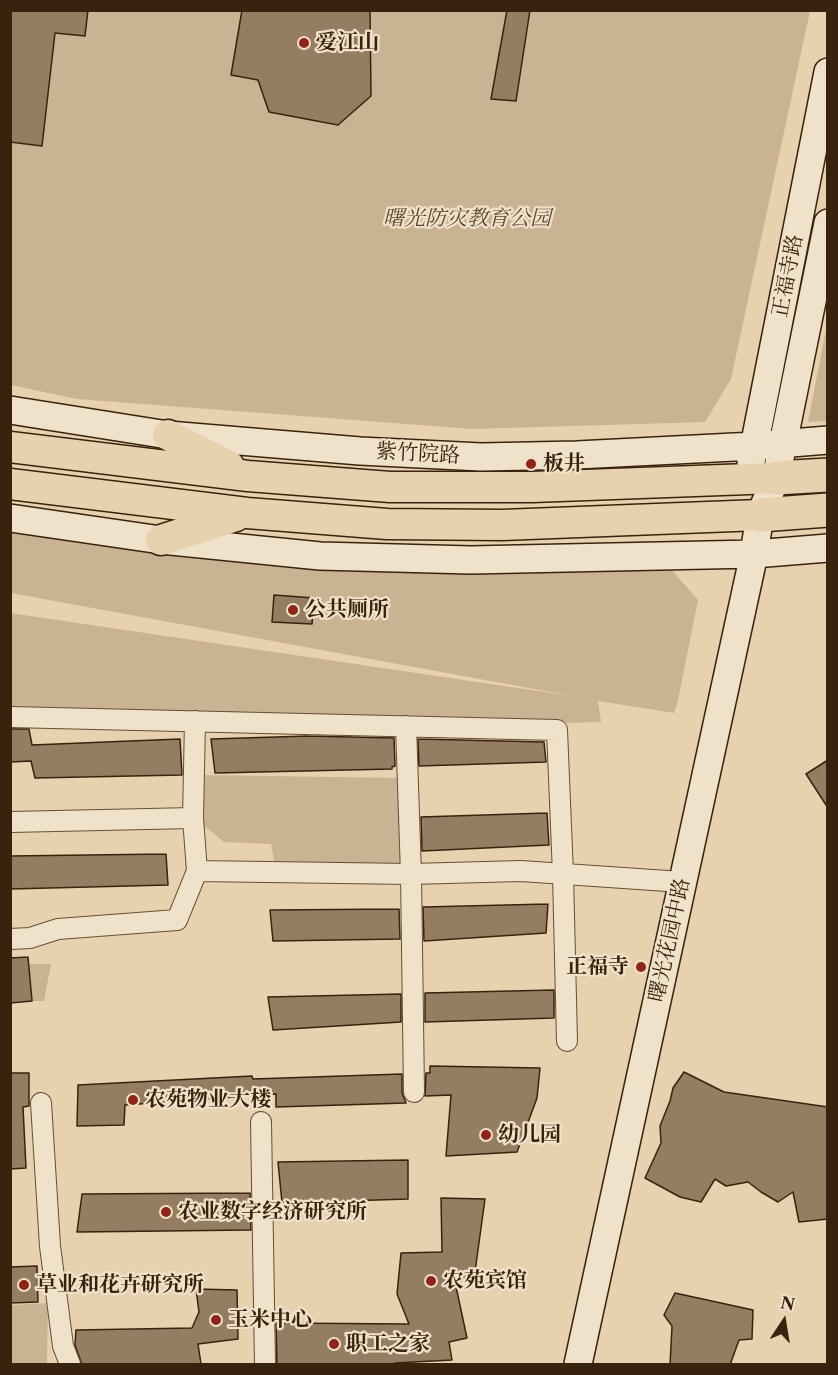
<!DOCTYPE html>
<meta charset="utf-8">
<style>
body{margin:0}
#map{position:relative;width:838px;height:1375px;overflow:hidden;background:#e8d1ae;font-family:"Libre Caslon Text",serif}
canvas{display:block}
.frame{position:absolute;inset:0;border:12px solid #39230e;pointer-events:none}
.north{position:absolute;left:754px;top:1291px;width:60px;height:60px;-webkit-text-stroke:4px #f0e1ca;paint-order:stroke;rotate:12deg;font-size:16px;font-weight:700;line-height:24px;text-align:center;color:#39230e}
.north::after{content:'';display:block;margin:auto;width:21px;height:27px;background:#39230e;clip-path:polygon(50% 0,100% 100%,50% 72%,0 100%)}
</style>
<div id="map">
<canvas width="838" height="1375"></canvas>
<div class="frame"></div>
<div class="north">N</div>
</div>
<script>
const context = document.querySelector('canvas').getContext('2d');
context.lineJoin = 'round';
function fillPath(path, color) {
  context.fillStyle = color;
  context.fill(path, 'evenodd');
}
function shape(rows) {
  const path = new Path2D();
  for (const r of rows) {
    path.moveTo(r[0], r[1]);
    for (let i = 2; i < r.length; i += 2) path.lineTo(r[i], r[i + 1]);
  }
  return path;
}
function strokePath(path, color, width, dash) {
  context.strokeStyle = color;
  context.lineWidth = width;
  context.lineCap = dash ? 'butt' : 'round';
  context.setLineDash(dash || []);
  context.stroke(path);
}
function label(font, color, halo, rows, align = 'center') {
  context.font = font + ' "Libre Caslon Text","Noto Serif SC",serif';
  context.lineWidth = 4.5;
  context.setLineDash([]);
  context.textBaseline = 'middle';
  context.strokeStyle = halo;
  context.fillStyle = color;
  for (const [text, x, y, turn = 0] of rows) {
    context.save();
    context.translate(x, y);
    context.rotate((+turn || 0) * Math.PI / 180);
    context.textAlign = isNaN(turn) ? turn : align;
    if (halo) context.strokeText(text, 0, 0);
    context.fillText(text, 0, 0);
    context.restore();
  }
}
const green = shape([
 [10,11,810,11,731,379,705,422,472,429,77,399,11,385],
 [827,324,827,421,808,422],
 [11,518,306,564,671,569,698,600,678,700,674,713,598,701,601,722,523,724,11,706,10,613,572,696,11,593],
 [201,775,398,778,401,866,275,866,271,844,224,842,203,825],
 [10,964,51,964,44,1001,11,1001],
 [48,1303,47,1364,11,1364,11,1305]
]);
const building = shape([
 [10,10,88,10,85,36,55,33,42,146,10,142,10,10],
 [242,10,370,10,371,96,338,125,269,112,258,80,231,75,242,10],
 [507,10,530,10,516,101,491,99,507,10],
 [274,595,314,598,312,624,272,622,274,595],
 [10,729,29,729,32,745,180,739,182,775,35,778,31,761,10,762,10,729],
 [308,736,394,738,395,766,392,767,392,769,215,773,211,739,308,736],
 [418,739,544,742,546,762,419,766,418,739],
 [828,760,828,808,806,774,828,760],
 [547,813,549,845,422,851,421,817,547,813],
 [166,854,168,885,10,889,10,856,166,854],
 [548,904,546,933,424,941,423,907,548,904],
 [399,909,400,939,273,941,270,910,399,909],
 [28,957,32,1001,10,1003,10,958,28,957],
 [554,990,554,1018,425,1022,425,993,554,990],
 [401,994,401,1022,273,1030,268,997,401,994],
 [430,1066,540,1068,537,1098,517,1152,446,1156,451,1095,425,1096,426,1073,430,1073,430,1066],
 [684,1072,724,1092,828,1107,828,1219,799,1222,793,1192,778,1202,761,1192,748,1182,726,1186,715,1179,701,1202,680,1197,645,1178,661,1143,660,1126,670,1101,673,1088,684,1072],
 [10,1073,29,1073,29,1106,23,1107,26,1168,10,1169,10,1073],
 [402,1074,402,1093,406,1103,276,1107,276,1094,125,1105,124,1125,77,1126,78,1085,252,1076,253,1079,402,1074],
 [408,1160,408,1199,282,1203,278,1162,408,1160],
 [250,1193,251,1230,77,1232,82,1194,250,1193],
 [441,1198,485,1199,474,1279,455,1282,467,1338,449,1342,452,1360,395,1363,395,1365,277,1365,276,1323,409,1324,397,1294,401,1253,442,1252,441,1198],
 [37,1266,38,1302,10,1303,10,1267,37,1266],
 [196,1289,237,1290,238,1339,198,1344,201,1364,82,1365,75,1345,76,1330,192,1328,199,1312,196,1289],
 [675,1293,753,1310,752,1339,739,1340,730,1365,670,1365,672,1326,664,1315,675,1293]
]);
const street = shape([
 [10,717,557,730,563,874,567,1041],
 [406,726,411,874,414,1092],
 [193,818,195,721],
 [10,822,193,818,197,871,411,874,521,871,682,882],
 [10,939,30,938,58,929,177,920,197,871],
 [41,1103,50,1246,63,1346,70,1364],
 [261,1122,265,1364]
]);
const secondary = shape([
 [10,410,168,435,360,451,481,457,577,455,754,446,828,440],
 [751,462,828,72],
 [10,518,161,540,320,556,471,560,754,554,828,548],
 [578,1364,754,554,760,515,776,478,828,223]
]);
const primary = shape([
 [168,435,229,466],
 [10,447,248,476,390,487,532,487,776,478],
 [10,484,247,513,387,524,502,525,760,515],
 [161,540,236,516]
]);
const highway = shape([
 [776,478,828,475],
 [760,515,828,510]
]);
const markers = [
 [304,43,6,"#8f2418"],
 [531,464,6,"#8f2418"],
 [293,610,6,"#8f2418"],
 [641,967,6,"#8f2418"],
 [133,1100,6,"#8f2418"],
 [486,1135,6,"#8f2418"],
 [166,1212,6,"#8f2418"],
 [431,1281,6,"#8f2418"],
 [24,1285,6,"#8f2418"],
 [216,1320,6,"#8f2418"],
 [334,1344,6,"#8f2418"]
];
const poiNames = [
 ["爱江山",316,43],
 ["板井",543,464],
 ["公共厕所",305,610],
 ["正福寺",629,967,"right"],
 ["农苑物业大楼",145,1100],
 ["幼儿园",498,1135],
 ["农业数字经济研究所",178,1212],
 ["农苑宾馆",443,1281],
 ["草业和花卉研究所",36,1285],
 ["玉米中心",228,1320],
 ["职工之家",346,1344]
];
const parkNames = [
 ["曙光防灾教育公园",467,219]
];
const streetNames = [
 ["正福寺路",788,276,-79],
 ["紫竹院路",418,454,3],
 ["曙光花园中路",670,940,-78]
];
fillPath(green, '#cab393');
fillPath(building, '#947d61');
strokePath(building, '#39230e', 1.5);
strokePath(street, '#654e36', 22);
strokePath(secondary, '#39230e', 30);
strokePath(primary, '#39230e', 33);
strokePath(highway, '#39230e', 36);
strokePath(street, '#f0e1ca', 20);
strokePath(secondary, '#f0e1ca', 27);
strokePath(primary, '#e8d1ae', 30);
strokePath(highway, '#e8d1ae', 33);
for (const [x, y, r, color] of markers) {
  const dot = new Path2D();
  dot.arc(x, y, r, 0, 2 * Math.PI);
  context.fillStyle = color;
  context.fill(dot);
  strokePath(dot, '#f0e1ca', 2);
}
label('bold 21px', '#39230e', '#f0e1ca', poiNames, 'left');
label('italic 21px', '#5d472f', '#f0e1ca', parkNames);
label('21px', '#39230e', '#f0e1ca', streetNames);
</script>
